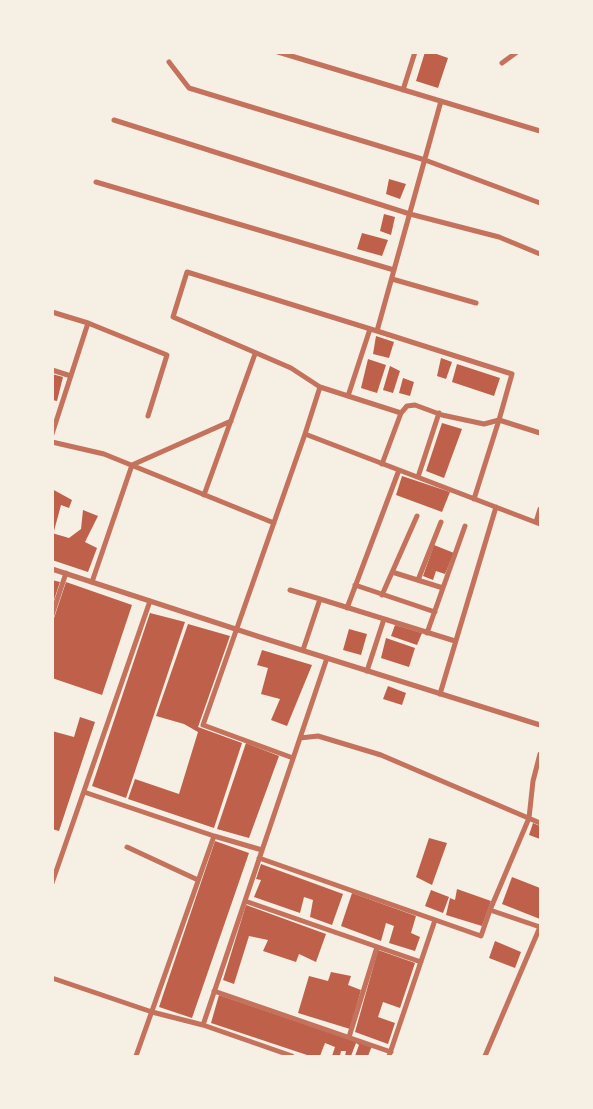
<!DOCTYPE html>
<style>
body{margin:0}
#map{position:relative;width:593px;height:1109px;overflow:hidden;background:#f6efe4;font-family:"Titillium Web",sans-serif}
canvas{display:block}
.frame{position:absolute;inset:0;border:54px solid #f6efe4;pointer-events:none}
</style>
<div id="map">
<canvas width="593" height="1109"></canvas>
<div class="frame"></div>
</div>
<script>
const context = document.querySelector('canvas').getContext('2d');
context.lineJoin = 'round';
function fillPath(path, color) {
  context.fillStyle = color;
  context.fill(path, 'evenodd');
}
function shape(rows) {
  const path = new Path2D();
  for (const r of rows) {
    path.moveTo(r[0], r[1]);
    for (let i = 2; i < r.length; i += 2) path.lineTo(r[i], r[i + 1]);
  }
  return path;
}
function strokePath(path, color, width, dash) {
  context.strokeStyle = color;
  context.lineWidth = width;
  context.lineCap = dash ? 'butt' : 'round';
  context.setLineDash(dash || []);
  context.stroke(path);
}
const building = shape([
 [425,52,431,52,448,58,438,88,416,81],
 [389,179,406,184,400,199,386,194],
 [384,214,395,217,391,235,380,231],
 [362,233,388,240,382,256,357,249],
 [376,336,394,342,389,358,373,354],
 [441,358,452,362,446,379,437,376],
 [368,359,386,365,377,393,361,388],
 [457,364,500,378,494,396,452,382],
 [390,366,400,371,393,393,383,390],
 [52,374,63,377,57,401,52,400],
 [403,378,414,382,410,396,399,393],
 [442,423,462,429,444,478,426,471],
 [402,476,450,492,442,512,396,495],
 [52,489,72,500,69,508,61,505,54,531,52,531],
 [83,510,98,516,85,542,97,548,88,572,52,560,52,533,69,538,81,529],
 [434,545,454,553,445,574,436,571,433,580,423,576],
 [52,580,60,582,53,603,52,603],
 [66,582,132,605,102,695,52,678,52,624],
 [150,613,185,622,126,798,92,786],
 [188,624,230,636,198,727,242,743,214,828,128,799,135,779,179,794,198,732,184,724,156,716],
 [395,625,422,633,417,645,391,636],
 [349,629,367,634,361,655,343,650],
 [386,638,415,648,409,667,381,658],
 [262,650,312,665,287,726,271,720,280,699,261,694,268,668,257,665],
 [388,686,406,693,402,705,383,699],
 [80,717,95,722,59,831,52,829,52,731,74,737],
 [246,743,279,756,249,838,217,829],
 [533,823,540,826,540,839,529,835],
 [429,838,447,843,432,885,416,877],
 [215,841,249,853,192,1018,159,1007],
 [261,864,343,894,332,925,310,917,313,900,304,897,300,913,254,897,261,880,256,879],
 [512,877,540,888,540,919,502,904],
 [457,889,491,901,482,926,446,915,450,898,455,900],
 [431,890,449,897,443,913,425,906],
 [352,893,416,916,411,933,420,937,415,951,389,943,394,926,386,923,381,941,341,926],
 [246,905,326,934,316,962,299,954,296,962,263,951,268,940,249,936,234,984,223,980],
 [495,941,521,952,515,968,489,958],
 [378,950,415,963,400,1008,383,1002,378,1017,395,1023,388,1044,355,1032],
 [331,972,351,976,348,985,361,990,350,1029,298,1013,309,976,328,981],
 [219,995,313,1027,372,1046,368,1056,355,1056,359,1045,356,1043,351,1056,345,1056,346,1051,341,1051,340,1056,332,1056,335,1047,325,1043,320,1056,310,1056,211,1023]
]);
const minor = shape([
 [278,52,540,131],
 [169,62,189,88,425,160,540,203],
 [502,63,517,52],
 [403,90,415,52],
 [441,101,377,331,512,374,499,420,540,433],
 [114,120,410,214,499,237,540,254],
 [96,182,394,270],
 [392,279,476,303],
 [52,312,88,323,52,434],
 [88,323,167,355,148,416],
 [377,331,187,272,173,317,291,368,320,387,401,413],
 [52,370,71,376],
 [348,396,370,329],
 [305,434,320,387],
 [52,442,104,454,274,523],
 [382,464,401,413,407,406,415,405,442,415,484,424,499,420],
 [418,477,439,413],
 [204,495,255,354],
 [474,499,499,420],
 [536,522,540,509],
 [392,572,443,588],
 [418,580,441,522],
 [92,582,132,465,231,421],
 [355,585,435,612],
 [290,590,320,599],
 [382,595,417,516],
 [347,608,399,470],
 [52,615,66,573],
 [427,633,465,526],
 [303,650,320,599,455,641],
 [367,671,384,619],
 [440,694,496,507],
 [300,738,318,736,381,755,540,823],
 [293,758,203,725,305,434,540,524],
 [84,792,214,836,262,850],
 [127,847,198,880],
 [259,858,481,936,490,910,540,927],
 [52,883,150,601],
 [245,901,421,962],
 [490,910,529,818,533,781,540,754],
 [52,978,152,1012,203,1025],
 [214,991,391,1052],
 [349,1037,377,947],
 [136,1056,214,836],
 [292,1056,203,1025,327,658],
 [389,1056,435,920],
 [485,1056,540,927]
]);
const tertiary = shape([
 [52,569,263,638,540,725]
]);
fillPath(building, '#bf614a');
strokePath(minor, '#c5725c', 5);
strokePath(tertiary, '#c5725c', 5.5);
</script>
